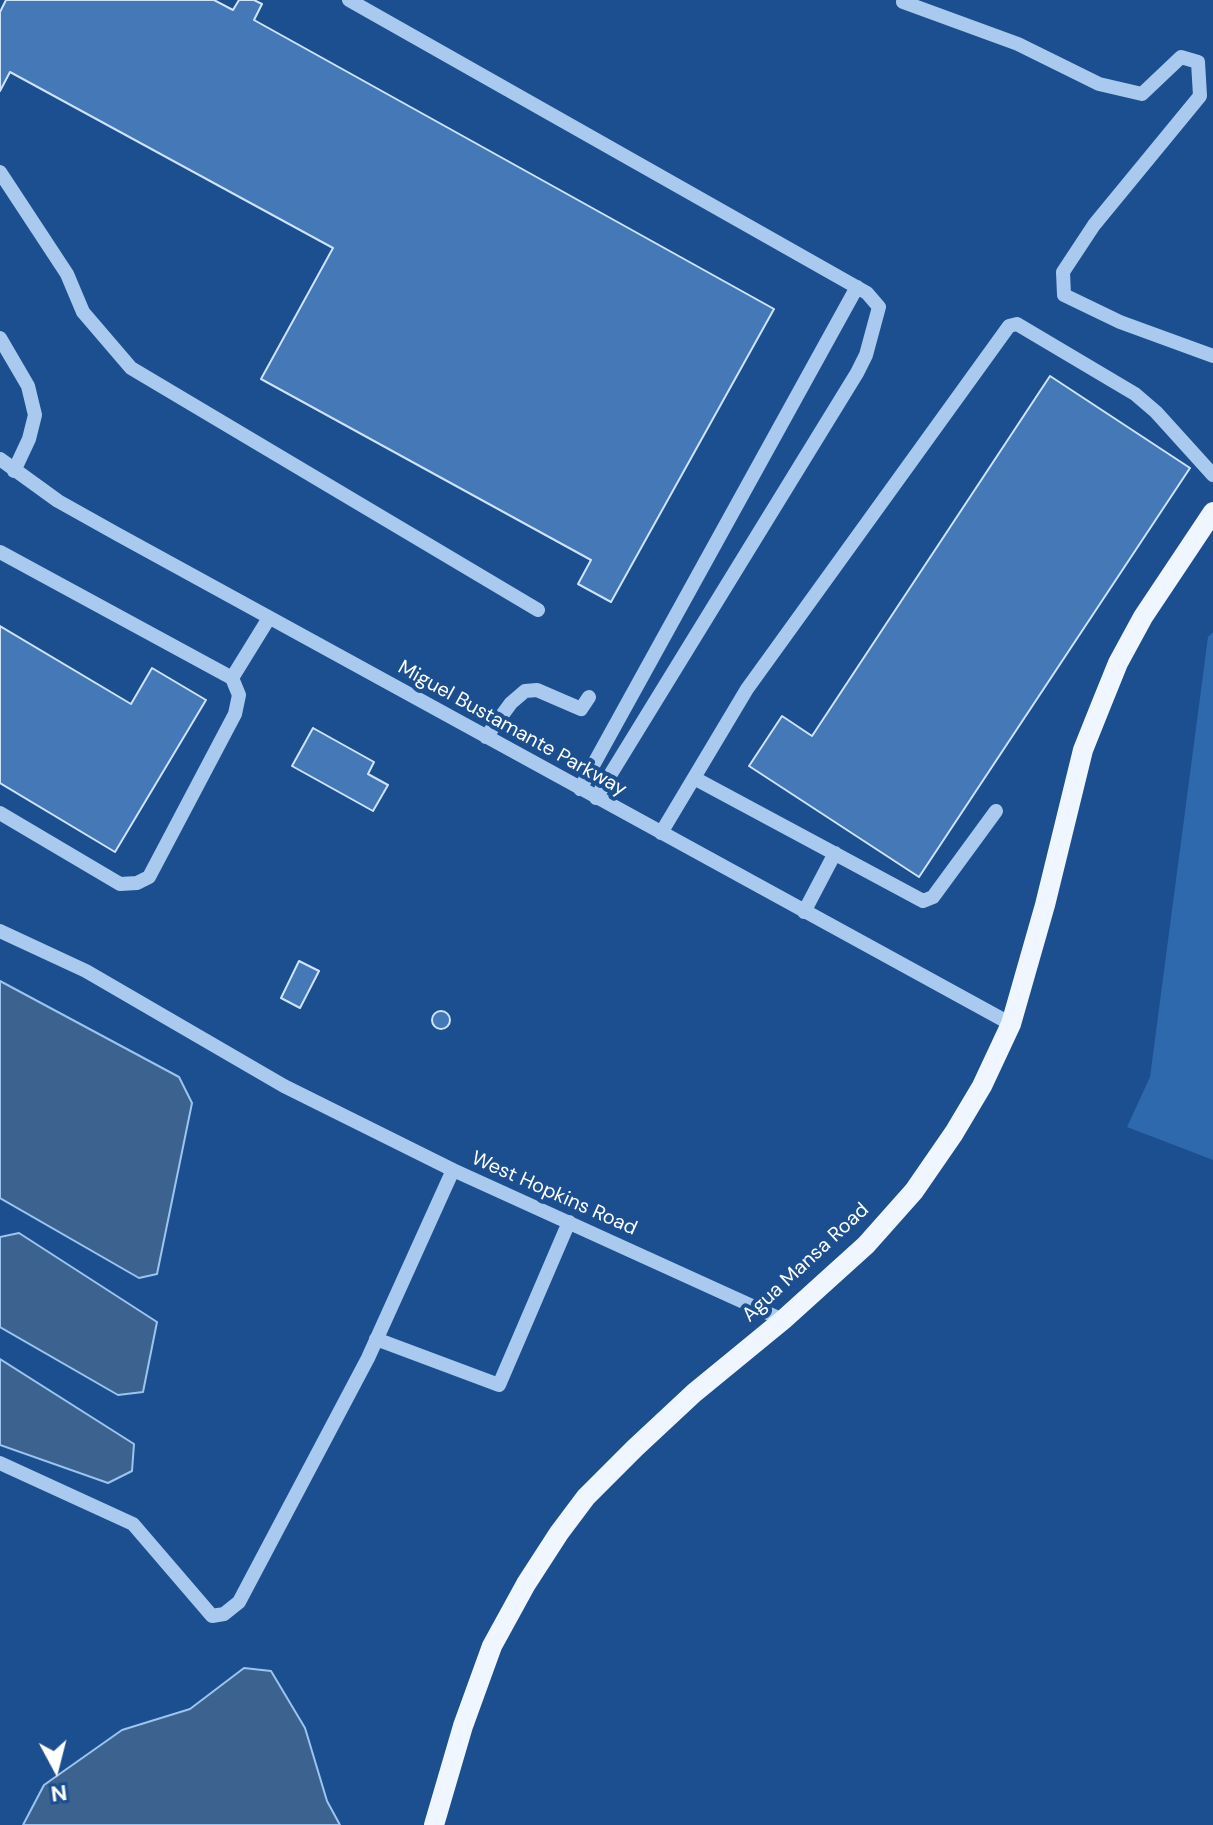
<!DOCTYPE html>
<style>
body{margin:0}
#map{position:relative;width:1213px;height:1825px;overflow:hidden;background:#1b4f8f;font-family:"DM Sans",sans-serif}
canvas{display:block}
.north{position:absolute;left:16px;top:1729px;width:80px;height:80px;-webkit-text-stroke:6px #1b4f8f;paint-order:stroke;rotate:173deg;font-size:22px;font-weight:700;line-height:32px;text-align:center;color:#fff}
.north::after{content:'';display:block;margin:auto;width:28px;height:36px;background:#fff;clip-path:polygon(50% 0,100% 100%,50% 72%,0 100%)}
</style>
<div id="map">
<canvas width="1213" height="1825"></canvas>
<div class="north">N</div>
</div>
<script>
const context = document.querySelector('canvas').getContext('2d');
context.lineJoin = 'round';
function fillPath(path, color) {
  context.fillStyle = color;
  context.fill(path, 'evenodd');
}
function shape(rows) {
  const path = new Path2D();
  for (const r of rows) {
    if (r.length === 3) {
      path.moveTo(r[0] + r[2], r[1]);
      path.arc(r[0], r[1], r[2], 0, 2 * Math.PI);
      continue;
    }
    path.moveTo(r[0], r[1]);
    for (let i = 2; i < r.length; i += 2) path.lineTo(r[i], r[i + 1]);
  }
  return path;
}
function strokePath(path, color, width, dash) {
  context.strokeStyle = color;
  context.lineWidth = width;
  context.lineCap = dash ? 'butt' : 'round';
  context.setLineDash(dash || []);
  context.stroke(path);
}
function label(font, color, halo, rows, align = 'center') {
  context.font = font + ' "DM Sans",sans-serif';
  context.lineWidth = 8;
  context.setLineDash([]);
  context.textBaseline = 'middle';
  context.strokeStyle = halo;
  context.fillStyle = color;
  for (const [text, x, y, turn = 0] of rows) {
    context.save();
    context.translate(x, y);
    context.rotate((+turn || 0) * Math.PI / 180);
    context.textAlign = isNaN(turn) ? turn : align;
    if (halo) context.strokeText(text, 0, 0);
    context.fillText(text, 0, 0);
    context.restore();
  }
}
const green = shape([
 [1213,632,1213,1160,1127,1127,1150,1077,1208,637]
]);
const water = shape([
 [0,981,179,1077,192,1103,157,1274,139,1278,0,1198,0,981],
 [19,1233,157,1322,143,1392,118,1395,0,1327,0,1237,19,1233],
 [0,1359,134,1444,132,1471,108,1483,0,1445,0,1359],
 [244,1668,271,1671,305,1728,327,1801,340,1825,23,1825,44,1785,122,1730,190,1709,244,1668]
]);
const building = shape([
 [6,0,214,0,233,10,239,0,254,0,262,4,254,20,774,309,611,602,578,584,591,560,261,379,333,248,10,72,0,91,0,12,6,0],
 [1050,376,1190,468,919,877,749,766,782,716,812,736,1050,376],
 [0,626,131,704,152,668,206,700,115,852,0,783,0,626],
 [313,728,374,762,368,774,388,785,373,811,292,766,313,728],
 [299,961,319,971,300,1008,281,998,299,961],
 [441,1020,9]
]);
const minor = shape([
 [349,0,867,293,879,307,866,355,857,373,596,798],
 [903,2,1018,44,1099,84,1142,94,1181,57,1198,62,1200,96,1094,225,1063,272,1064,295,1120,322,1213,356],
 [0,172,67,274,83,312,131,368,538,610],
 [0,338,28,386,35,415,29,439,14,471],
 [0,459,58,501,117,534,1011,1024],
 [0,552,232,678,269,618],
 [486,737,511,703,525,691,537,690,581,709,589,697],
 [694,778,923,901,933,897,996,811],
 [580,789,857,287],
 [0,813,120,884,137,883,149,877,235,714,239,695,232,678],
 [661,833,747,689,1009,326,1017,324,1135,394,1156,412,1213,475],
 [804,912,835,853],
 [0,931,86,971,284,1086,453,1170],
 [376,1339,499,1385,569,1222],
 [0,1463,133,1524,212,1616,224,1614,239,1602,368,1358,453,1170,783,1320]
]);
const major = shape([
 [434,1825,463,1726,492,1646,526,1584,559,1533,586,1497,635,1448,694,1393,783,1320,866,1245,914,1191,954,1133,982,1086,1011,1024,1045,905,1083,750,1101,705,1118,663,1143,617,1213,512]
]);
const streetNames = [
 ["Miguel Bustamante Parkway",512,729,29],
 ["West Hopkins Road",554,1194,24],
 ["Agua Mansa Road",806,1263,-43]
];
fillPath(green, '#2e69ad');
fillPath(water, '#3c6290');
strokePath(water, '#9cc4f0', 2);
fillPath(building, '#4478b7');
strokePath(building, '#cfe3fa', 2);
strokePath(minor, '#a9c9ee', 14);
strokePath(major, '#f0f6ff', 20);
label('20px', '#fff', '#1b4f8f', streetNames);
</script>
